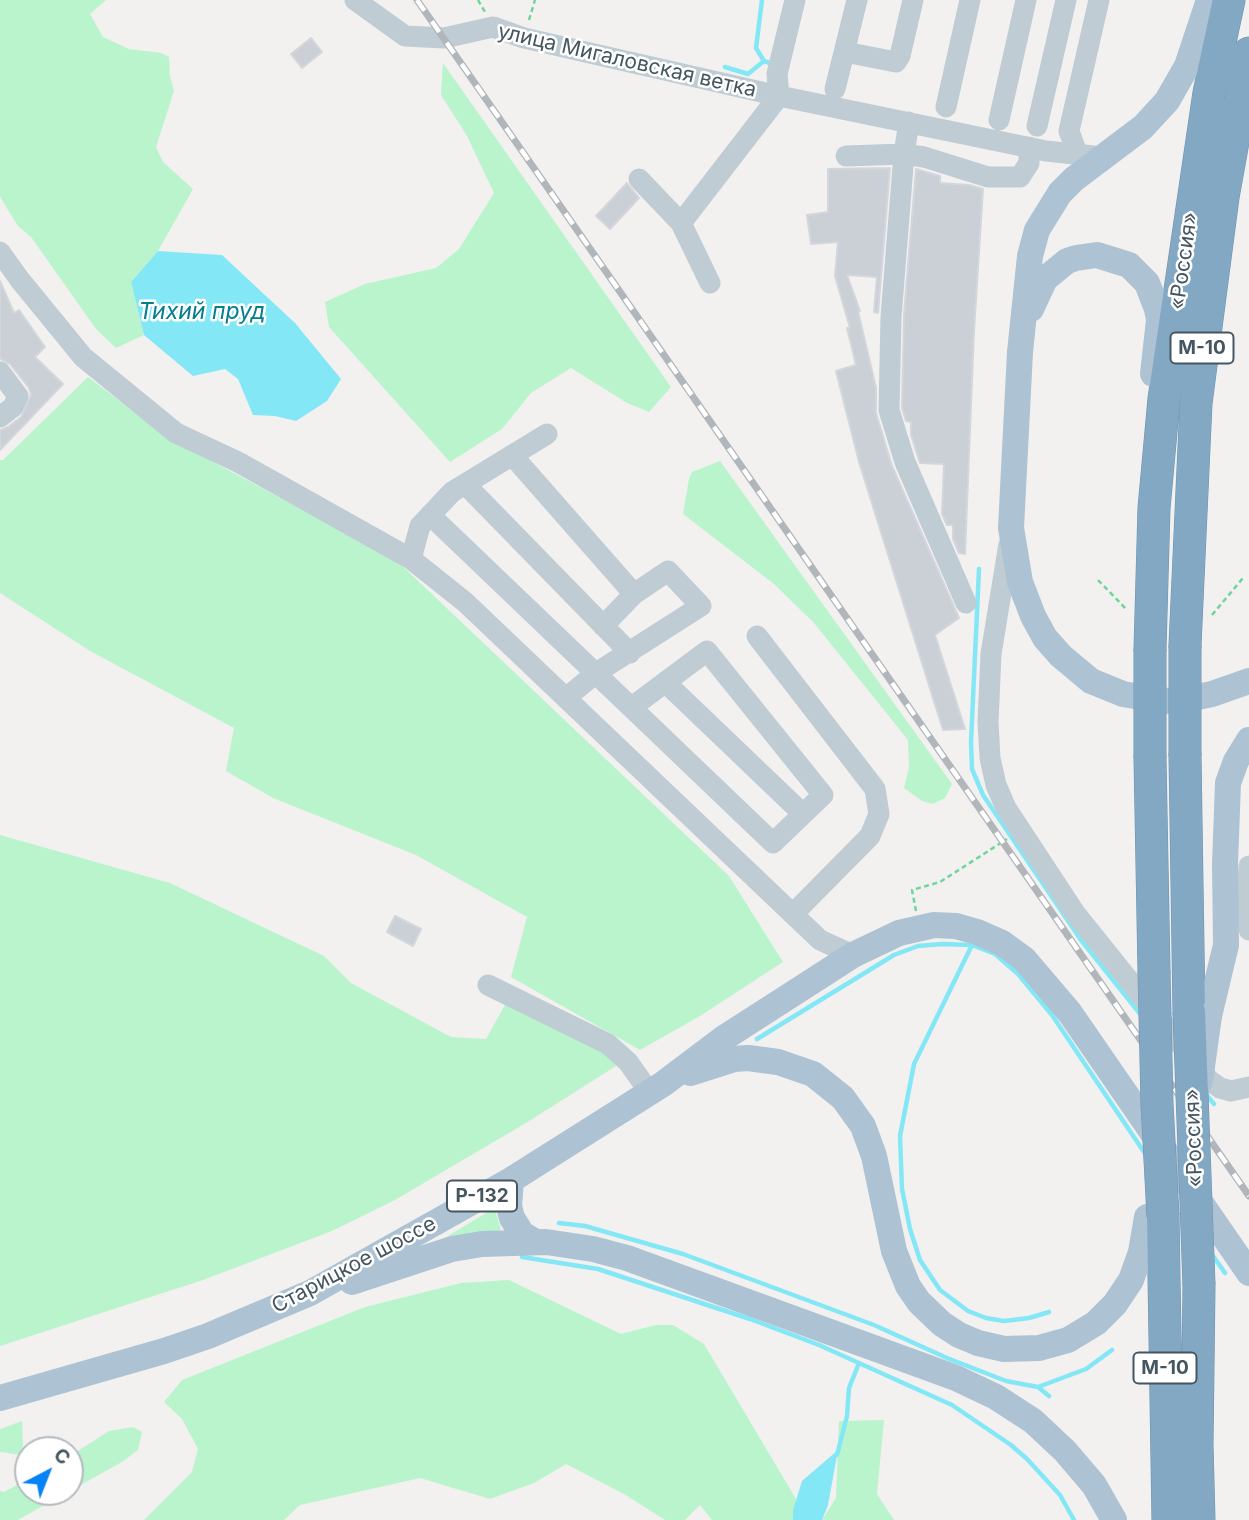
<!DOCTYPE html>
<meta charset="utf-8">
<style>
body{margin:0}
#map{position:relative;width:1249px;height:1520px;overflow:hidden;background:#f3f0f0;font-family:Inter,sans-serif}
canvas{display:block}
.north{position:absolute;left:14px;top:1436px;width:70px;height:70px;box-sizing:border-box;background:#fff;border:2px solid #b5bbbf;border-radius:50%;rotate:42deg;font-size:19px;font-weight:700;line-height:28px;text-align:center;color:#465660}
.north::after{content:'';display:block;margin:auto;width:24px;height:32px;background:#0583f7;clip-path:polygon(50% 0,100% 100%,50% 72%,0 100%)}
</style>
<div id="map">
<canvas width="1249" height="1520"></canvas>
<div class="north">С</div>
</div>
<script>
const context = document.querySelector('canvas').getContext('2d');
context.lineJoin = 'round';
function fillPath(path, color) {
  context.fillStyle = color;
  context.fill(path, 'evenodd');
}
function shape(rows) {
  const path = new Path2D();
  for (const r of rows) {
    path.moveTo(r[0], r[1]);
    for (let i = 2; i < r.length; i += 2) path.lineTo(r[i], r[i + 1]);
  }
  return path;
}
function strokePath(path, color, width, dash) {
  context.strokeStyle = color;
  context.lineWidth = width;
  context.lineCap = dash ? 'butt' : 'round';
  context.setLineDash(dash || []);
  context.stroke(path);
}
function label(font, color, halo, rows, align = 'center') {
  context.font = font + ' Inter,sans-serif';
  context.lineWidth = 5;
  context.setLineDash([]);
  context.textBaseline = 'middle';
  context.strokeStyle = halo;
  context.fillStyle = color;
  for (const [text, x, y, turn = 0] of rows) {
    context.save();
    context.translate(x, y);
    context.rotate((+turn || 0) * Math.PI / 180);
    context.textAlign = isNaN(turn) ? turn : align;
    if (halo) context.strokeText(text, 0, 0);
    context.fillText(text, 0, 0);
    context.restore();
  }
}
const green = shape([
 [0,0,106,0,90,14,103,37,129,49,161,53,169,57,170,76,174,91,156,147,163,162,193,189,158,251,131,282,144,335,116,348,96,329,31,237,18,226,0,197],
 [443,63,671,387,649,412,627,403,571,368,531,393,502,429,450,462,329,327,325,302,365,284,436,268,459,249,494,193,467,136,441,95],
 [88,377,170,439,395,559,729,876,783,962,700,1016,640,1050,511,977,527,917,416,855,273,798,226,771,234,728,90,651,0,593,0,460,3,460],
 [720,461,952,784,945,798,933,804,922,801,904,788,909,767,908,740,814,623,774,584,683,514,689,479,692,472],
 [0,835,170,883,324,956,351,983,451,1037,486,1039,506,1003,607,1050,616,1066,526,1123,395,1200,332,1231,203,1280,0,1346],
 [493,1209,495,1209,501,1230,446,1237],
 [509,1280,621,1334,656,1325,673,1325,704,1344,796,1499,793,1520,712,1520,700,1505,685,1520,665,1520,624,1494,566,1464,534,1483,490,1499,420,1478,300,1505,284,1520,144,1520,192,1472,198,1449,182,1419,164,1402,182,1380,365,1307,461,1283],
 [884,1420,877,1494,894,1520,822,1520,836,1498,839,1421],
 [22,1421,23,1445,20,1455,0,1452,0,1429],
 [133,1427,142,1432,138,1450,122,1462,70,1491,70,1456,109,1431],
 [28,1479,28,1492,68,1492,18,1520,0,1520,0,1491,4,1492]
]);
const water = shape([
 [158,251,222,255,295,323,341,379,327,401,296,421,275,416,253,415,238,379,225,369,193,376,144,335,131,282],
 [838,1450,828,1505,822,1520,793,1520,793,1510,802,1481]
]);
const stream = shape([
 [762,0,756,48,764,61,770,63],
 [725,67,748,74,764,61],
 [979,569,971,742,972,769,983,795,1081,940,1141,1015],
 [972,945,914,1064,900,1136,902,1189,910,1229,920,1260,940,1290,968,1311,986,1318,1004,1321,1029,1318,1049,1312],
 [757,1039,894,955,918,946,942,944,972,945,995,954,1018,974,1052,1015,1146,1155],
 [1204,1092,1214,1104],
 [559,1223,585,1226,683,1254,874,1325,947,1358,1006,1381,1038,1387,1049,1396],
 [1211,1253,1225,1273],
 [522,1257,598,1269,750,1319,819,1345,952,1405,1011,1445,1027,1459,1060,1495,1074,1520],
 [1038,1387,1086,1369,1112,1350],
 [837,1455,847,1416,849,1388,859,1363]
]);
const building = shape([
 [311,38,322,52,302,68,291,54,311,38],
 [890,168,878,313,874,312,877,277,847,275,860,311,858,311,876,388,876,413,892,466,959,618,935,635,965,729,943,730,859,462,836,371,856,365,847,328,850,328,835,276,838,242,811,244,807,215,828,212,828,169,890,168],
 [916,169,940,176,940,183,969,185,983,189,974,331,965,554,959,553,953,539,953,525,947,525,942,514,944,464,920,463,911,435,911,422,906,421,902,408,904,314,916,169],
 [627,183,639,198,610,229,596,216,627,183],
 [0,281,14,313,19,310,45,347,35,357,63,384,0,450,0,430,8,427,21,417,31,395,29,388,10,364,0,359,0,281],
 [395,916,421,929,413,946,387,932,395,916]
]);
const path = shape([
 [478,0,485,12],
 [529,20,535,0],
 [1098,580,1127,610],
 [1212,615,1243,578],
 [916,911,912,890,940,882,1007,839]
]);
const minor = shape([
 [355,0,405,36,444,38,493,27,524,38,779,96,1046,151,1103,157],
 [845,52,896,62,900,56,913,0],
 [835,89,857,0],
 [946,107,970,0],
 [999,120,1026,0],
 [909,122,904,154,891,317,889,410,905,462,966,603],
 [1037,126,1066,0],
 [1077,153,1069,131,1099,0],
 [846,156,904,154,924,157,988,177,1020,177,1029,163,1029,147],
 [639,179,681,223],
 [0,252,20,280,83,357,176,433,238,462,411,559,465,602,820,940,853,955],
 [710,283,681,223,779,96,777,74,795,0],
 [0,372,18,396,13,407,0,417],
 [512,455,634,594],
 [465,484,630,653],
 [430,515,773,843,823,795,707,651,632,707],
 [1009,544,991,654,988,722,990,758,996,785,1006,808,1075,913,1209,1080,1220,1088,1231,1091,1249,1087],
 [411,559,420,526,452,492,547,434],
 [757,636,875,789,879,814,870,836,793,914],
 [665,682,803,814],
 [566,698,596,673,701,606,668,571,634,594,603,626],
 [1249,866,1246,913,1249,930],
 [488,985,608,1044,628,1062,650,1093]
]);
const major = shape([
 [1209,0,1187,66,1167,101,1143,127,1074,179,1060,193,1037,230,1030,256,1020,352,1011,528,1020,582,1033,616,1045,638,1061,656,1091,681,1123,694,1164,701,1183,700,1212,694,1249,681],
 [1031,309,1045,279,1067,261,1076,258,1097,255,1129,265,1147,283,1157,309,1159,320,1153,374],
 [1209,1016,1226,945,1225,864,1228,783,1236,761,1249,740],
 [690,1073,734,1059,748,1058,778,1062,813,1074,843,1098,863,1126,874,1156,894,1251,908,1286,919,1302,942,1324,959,1335,978,1343,1004,1349,1039,1348,1068,1340,1096,1323,1115,1304,1131,1280,1141,1252,1147,1217],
 [511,1180,509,1206,512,1218,522,1234,534,1241],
 [352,1282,452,1249,482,1244,546,1242,593,1249,627,1258,956,1378,996,1397,1033,1421,1065,1451,1094,1485,1114,1520],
 [0,1398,164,1351,208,1336,310,1293,511,1180,663,1084,724,1038,853,955,899,933,934,925,956,926,977,932,1002,943,1024,959,1070,1013,1249,1273]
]);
const highway = shape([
 [1185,645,1196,403,1223,197,1249,53],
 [1150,649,1154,508,1164,399,1209,93,1229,0],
 [1185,756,1189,1012],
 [1150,758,1154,971],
 [1163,1216,1168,1520],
 [1199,1285,1197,1445,1199,1520]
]);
const rail = shape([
 [417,0,1249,1196]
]);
const majorBridge = shape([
 [1200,1081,1209,1016]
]);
const highwayBridge = shape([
 [1185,645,1185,756],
 [1150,649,1150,758],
 [1154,971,1157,1104,1163,1216],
 [1189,1012,1199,1285]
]);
const shields = [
 [1202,348,63],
 [482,1196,70],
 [1165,1368,63]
];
const shieldNames = [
 ["М-10",1202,348],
 ["Р-132",482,1196],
 ["М-10",1165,1368]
];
const streetNames = [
 ["улица Мигаловская ветка",627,61,13],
 ["«Россия»",1184,261,-82],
 ["«Россия»",1194,1138,-92],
 ["Старицкое шоссе",354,1265,-28]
];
const waterNames = [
 ["Тихий пруд",202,312]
];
fillPath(green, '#baf4cc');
fillPath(water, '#83e7f6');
strokePath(stream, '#83e7f6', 4.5);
fillPath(building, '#cbd0d6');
strokePath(building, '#d3d7dc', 2);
strokePath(highway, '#6e93b0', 33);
strokePath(path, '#6ed69b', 2.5, [5, 3.5]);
strokePath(minor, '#bfccd3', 21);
strokePath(major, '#adc2d2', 26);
strokePath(highway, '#83a8c4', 32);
strokePath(rail, '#b1b6bb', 7);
strokePath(rail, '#fff', 4.5, [13]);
strokePath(highwayBridge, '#6e93b0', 33, []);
strokePath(majorBridge, '#adc2d2', 26);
strokePath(highwayBridge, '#83a8c4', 32);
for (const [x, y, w] of shields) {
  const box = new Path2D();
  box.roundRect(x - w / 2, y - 15.5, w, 31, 5);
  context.fillStyle = '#fff';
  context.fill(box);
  strokePath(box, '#465660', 2);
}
label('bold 19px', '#465660', null, shieldNames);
label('21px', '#465660', '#fff', streetNames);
label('italic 23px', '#047d8f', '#fff', waterNames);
</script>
